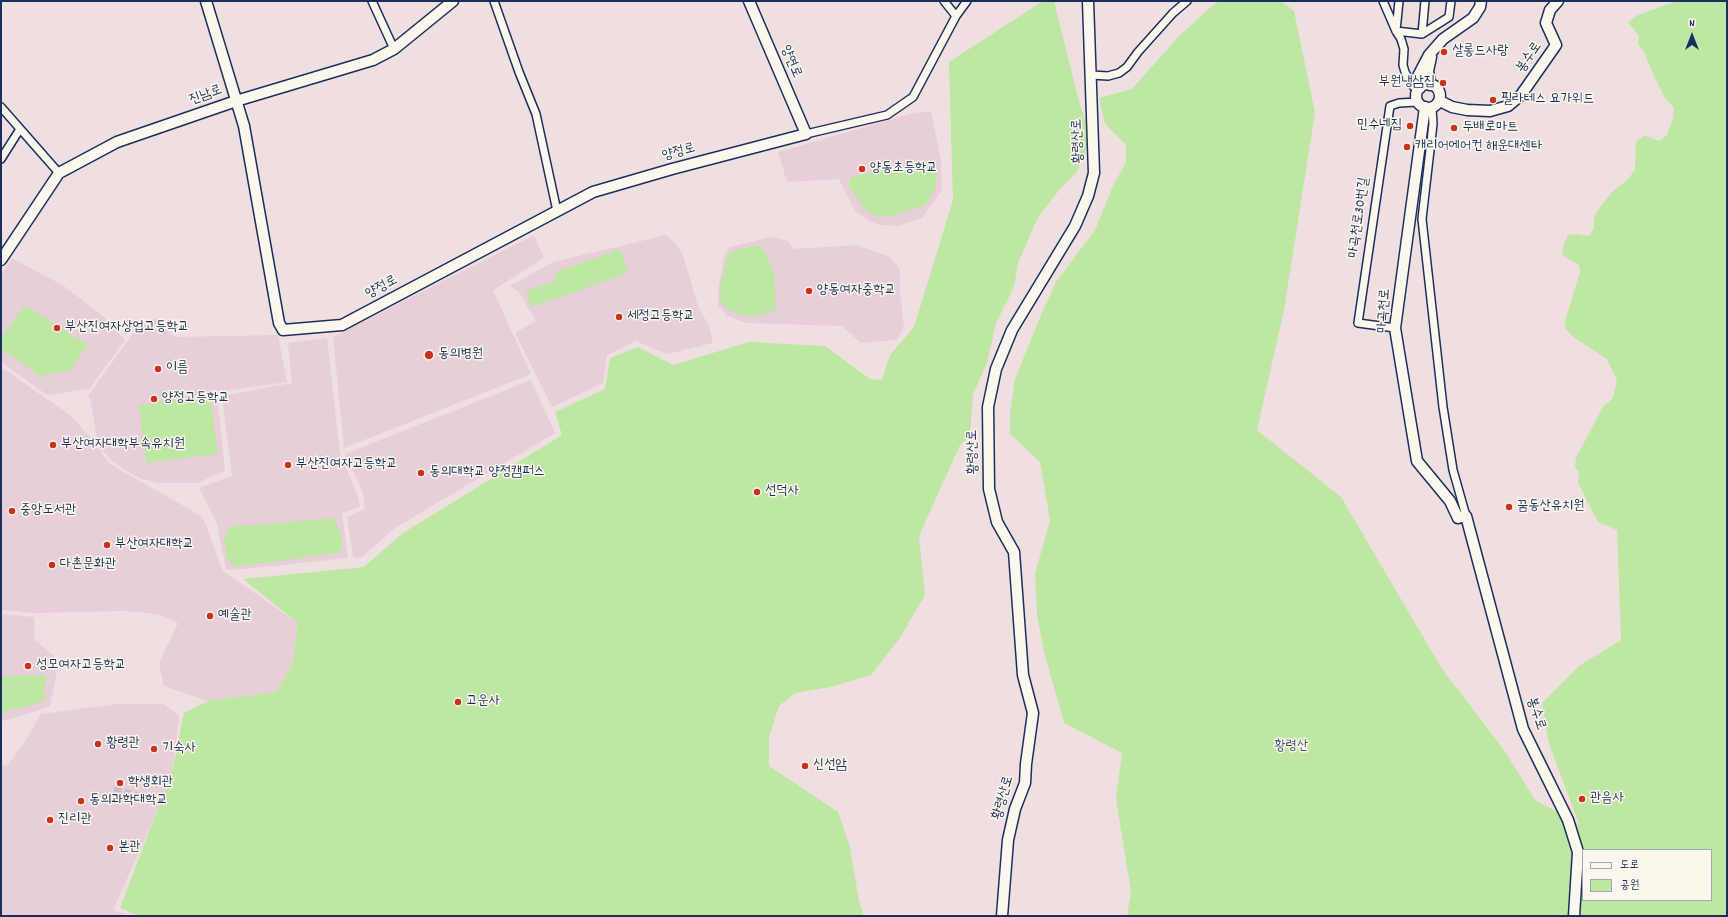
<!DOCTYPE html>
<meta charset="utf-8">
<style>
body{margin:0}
#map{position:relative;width:1728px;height:917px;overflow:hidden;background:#f0dfe0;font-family:Dekko,"Poor Story",sans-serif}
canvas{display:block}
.frame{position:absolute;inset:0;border:2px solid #1b2f5e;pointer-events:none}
.legend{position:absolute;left:1582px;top:849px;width:130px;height:52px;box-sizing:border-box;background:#fbf7ec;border:1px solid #a1a7b3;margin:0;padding:5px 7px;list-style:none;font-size:12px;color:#1b2f5e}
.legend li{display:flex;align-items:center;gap:8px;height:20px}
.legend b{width:20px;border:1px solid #a1a7b3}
.north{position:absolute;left:1672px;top:16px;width:40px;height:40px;-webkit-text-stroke:3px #fbf7ec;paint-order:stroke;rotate:0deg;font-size:11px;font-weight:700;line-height:16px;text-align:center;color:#1b2f5e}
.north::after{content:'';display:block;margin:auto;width:14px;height:18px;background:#1b2f5e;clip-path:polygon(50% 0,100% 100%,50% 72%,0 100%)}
</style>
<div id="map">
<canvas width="1728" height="917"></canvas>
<div class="frame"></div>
<ul class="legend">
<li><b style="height:5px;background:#fbf7ec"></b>도로</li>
<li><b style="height:11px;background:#bde7a3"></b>공원</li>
</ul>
<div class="north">N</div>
</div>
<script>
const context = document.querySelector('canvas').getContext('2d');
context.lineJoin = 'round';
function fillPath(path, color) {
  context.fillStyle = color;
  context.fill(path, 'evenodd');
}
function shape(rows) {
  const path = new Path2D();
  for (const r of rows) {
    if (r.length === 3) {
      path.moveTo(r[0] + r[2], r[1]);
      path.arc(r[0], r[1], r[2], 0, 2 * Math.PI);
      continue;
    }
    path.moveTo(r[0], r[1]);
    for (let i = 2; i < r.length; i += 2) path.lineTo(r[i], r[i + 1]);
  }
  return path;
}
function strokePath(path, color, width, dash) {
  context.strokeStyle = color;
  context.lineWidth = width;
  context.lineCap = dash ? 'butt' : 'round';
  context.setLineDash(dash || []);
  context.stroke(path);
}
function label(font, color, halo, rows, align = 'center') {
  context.font = font + ' Dekko,"Poor Story",sans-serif';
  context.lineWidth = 3;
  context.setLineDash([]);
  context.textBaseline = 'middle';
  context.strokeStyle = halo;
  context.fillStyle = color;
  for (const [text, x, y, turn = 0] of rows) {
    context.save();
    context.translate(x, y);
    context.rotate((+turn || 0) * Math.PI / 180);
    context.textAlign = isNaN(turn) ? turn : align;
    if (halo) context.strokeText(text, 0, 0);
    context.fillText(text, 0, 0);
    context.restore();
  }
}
const built = shape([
 [931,111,941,160,942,190,922,218,898,226,881,225,870,222,855,211,839,179,787,182,778,152,914,113],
 [534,235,544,258,493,290,531,374,344,448,333,337],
 [666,235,675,243,683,255,698,306,709,326,713,343,667,354,636,341,607,355,603,383,552,407,515,333,536,321,518,291,510,286,553,262],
 [771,237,788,241,794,249,857,245,890,257,900,269,900,292,904,326,897,340,861,343,842,326,747,323,727,316,718,306,718,290,724,256,730,247],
 [12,258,64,286,103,316,125,340,89,389,47,395,1,362,1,276],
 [155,318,175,337,278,335,287,382,217,392,225,471,197,483,159,483,142,479,128,472,110,459,98,445,91,402,88,396,134,332],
 [327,338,340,453,358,496,360,507,342,513,348,558,234,570,226,569,217,524,199,488,232,476,222,396,292,383,288,343],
 [1,367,70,415,90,437,110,464,189,509,203,518,223,571,298,623,292,665,276,692,208,701,164,686,159,663,178,623,157,614,126,611,34,613,1,610],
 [531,380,555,433,395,528,361,558,353,557,347,517,365,509,363,492,345,454],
 [1,614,34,617,35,640,54,656,56,677,50,706,34,712,1,721],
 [117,704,164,704,179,716,172,771,148,832,113,910,127,916,1,916,1,766,8,765,26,740,41,714]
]);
const green = shape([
 [1043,1,1054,1,1080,105,1087,126,1088,145,1077,172,1061,188,1038,217,1018,263,1014,287,996,323,987,363,973,394,970,436,960,445,919,536,925,595,899,639,871,675,831,687,795,693,779,706,769,737,769,766,838,812,850,847,859,901,864,916,138,916,120,908,172,771,184,713,208,701,276,692,292,665,298,623,243,579,364,567,403,533,562,435,555,412,605,389,610,358,638,347,673,365,749,342,825,346,870,379,882,380,890,355,914,327,953,200,949,62],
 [1220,1,1281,1,1294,11,1315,113,1284,310,1257,430,1341,497,1442,669,1504,750,1535,800,1579,824,1549,744,1542,703,1579,666,1621,640,1617,530,1598,522,1578,483,1579,472,1575,467,1576,458,1602,408,1613,398,1617,380,1607,359,1573,337,1565,328,1566,318,1580,272,1579,265,1562,255,1564,244,1568,235,1577,234,1589,236,1594,228,1594,216,1600,207,1613,191,1626,181,1635,170,1636,141,1645,135,1659,141,1667,135,1673,119,1674,108,1665,98,1654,76,1644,52,1638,44,1639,36,1628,22,1638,15,1677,1,1727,1,1727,916,1127,916,1131,892,1116,799,1122,753,1064,723,1045,656,1037,615,1035,574,1050,520,1040,462,1010,434,1010,413,1015,379,1041,315,1056,282,1095,230,1113,186,1126,162,1126,145,1105,124,1099,98,1132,89,1178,37,1212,6],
 [1583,850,1711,850,1711,900,1583,900],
 [911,164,930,164,937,167,936,187,925,205,914,209,890,216,877,216,868,212,849,187,850,177],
 [757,245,765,251,774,272,776,309,759,316,744,316,727,309,720,301,721,283,727,257,732,251],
 [620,249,628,273,531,307,526,291,558,280,555,272],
 [25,305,88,345,70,371,40,376,1,348,1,338],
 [210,395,218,454,146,463,139,405],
 [334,518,340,530,343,547,337,553,235,567,227,559,224,537,229,527],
 [46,675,44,700,33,705,1,712,1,676]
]);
const streetTunnel = shape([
 [114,790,138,796]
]);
const street = shape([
 [372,1,394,49],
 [494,1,519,72,536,114,557,211],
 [944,1,956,16],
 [1383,1,1396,31,1401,39,1404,49,1403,65,1405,72,1412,85,1418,91],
 [1399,1,1396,31,1422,34,1449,17,1451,1],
 [1422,34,1425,1],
 [1091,75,1108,76,1119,73,1127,67,1138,52,1173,13,1187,1],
 [1,107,59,173],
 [1432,108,1433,124,1422,219,1443,407,1453,470,1466,516],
 [806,134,887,115,913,97,956,16,967,1],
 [1,159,20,129],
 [1395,328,1358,323,1390,106,1399,103,1417,102]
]);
const secondary = shape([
 [206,1,244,126,279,323,283,330,342,325,593,192,672,169,806,134,749,1],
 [1428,96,12],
 [1430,85,1428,71,1431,57],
 [1420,88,1418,76,1429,55,1443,39,1473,18,1480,7,1481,1],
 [1440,101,1452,107,1467,110,1490,111,1508,106,1521,95,1556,45,1546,23,1550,10,1558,1],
 [1425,107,1395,328,1417,461,1450,501,1458,518,1466,516,1523,729,1568,820,1578,852,1574,916],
 [1,260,59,173,117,142,236,101,373,60,394,49,453,1],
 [1002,916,1008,840,1015,809,1025,783,1026,764,1033,713,1023,675,1014,552,997,522,989,489,988,407,996,369,1012,330,1075,226,1088,196,1094,173,1088,1]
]);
const markers = [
 [1444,52,4,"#c8321e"],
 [1443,83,4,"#c8321e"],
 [1493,100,4,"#c8321e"],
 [1410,126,4,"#c8321e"],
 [1454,128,4,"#c8321e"],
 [1407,147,4,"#c8321e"],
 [862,169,4,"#c8321e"],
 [809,291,4,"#c8321e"],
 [619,317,4,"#c8321e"],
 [57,328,4,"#c8321e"],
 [429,355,5,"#c8321e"],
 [158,369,4,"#c8321e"],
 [154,399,4,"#c8321e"],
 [53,445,4,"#c8321e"],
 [288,465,4,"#c8321e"],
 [421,473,4,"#c8321e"],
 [757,492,4,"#c8321e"],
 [1509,507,4,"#c8321e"],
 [12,511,4,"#c8321e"],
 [107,545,4,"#c8321e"],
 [52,565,4,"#c8321e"],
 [210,616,4,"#c8321e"],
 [28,666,4,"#c8321e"],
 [458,702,4,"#c8321e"],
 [98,744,4,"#c8321e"],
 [154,749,4,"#c8321e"],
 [805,766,4,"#c8321e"],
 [120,783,4,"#c8321e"],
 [1582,799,4,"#c8321e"],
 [81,801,4,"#c8321e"],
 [50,820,4,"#c8321e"],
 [110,848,4,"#c8321e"]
];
const poiNames = [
 ["살롱드사랑",1452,52],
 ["부원냉삼집",1435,83,"right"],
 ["필라테스 요가위드",1501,100],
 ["민수네집",1402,126,"right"],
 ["두배로마트",1462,128],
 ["캐리어에어컨 해운대센타",1415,147],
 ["양동초등학교",870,169],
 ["양동여자중학교",817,291],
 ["세정고등학교",627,317],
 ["부산진여자상업고등학교",65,328],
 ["동의병원",438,355],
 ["이름",166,369],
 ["양정고등학교",162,399],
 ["부산여자대학부속유치원",61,445],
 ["부산진여자고등학교",296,465],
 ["동의대학교 양정캠퍼스",429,473],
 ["선덕사",765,492],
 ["꿈동산유치원",1517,507],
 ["중앙도서관",20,511],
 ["부산여자대학교",115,545],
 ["다촌문화관",60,565],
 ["예술관",218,616],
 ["성모여자고등학교",36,666],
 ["고운사",466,702],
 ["황령관",106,744],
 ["기숙사",162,749],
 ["신선암",813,766],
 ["학생회관",128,783],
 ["관음사",1590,799],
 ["동의과학대학교",89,801],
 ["진리관",58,820],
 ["본관",118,848]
];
const streetNames = [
 ["봉수로",1530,58,-55],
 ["양연로",790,62,67],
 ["진남로",206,96,-20],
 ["황령산로",1079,141,-92],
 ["양정로",679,153,-15],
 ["마곡천로30번길",1360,218,-82],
 ["양정로",382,288,-28],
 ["마곡천로",1385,311,-86],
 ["황령산로",974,452,-91],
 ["봉수로",1535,714,72],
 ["황령산로",1004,798,-74]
];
const parkNames = [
 ["황령산",1291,747]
];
fillPath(built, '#e8ced8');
fillPath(green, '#bde7a3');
strokePath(streetTunnel, '#c5bcc6', 7, [7, 3.5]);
strokePath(street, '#1b2f5e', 10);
strokePath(secondary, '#1b2f5e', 13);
strokePath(street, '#fbf7ec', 7);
strokePath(secondary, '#fbf7ec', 10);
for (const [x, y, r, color] of markers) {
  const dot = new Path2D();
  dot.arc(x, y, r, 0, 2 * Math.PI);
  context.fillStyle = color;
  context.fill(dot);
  strokePath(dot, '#fbf7ec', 1.5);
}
label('14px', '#1b2f5e', '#fbf7ec', poiNames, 'left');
label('14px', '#1b2f5e', '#fbf7ec', streetNames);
label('14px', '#3b546c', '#fbf7ec', parkNames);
</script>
